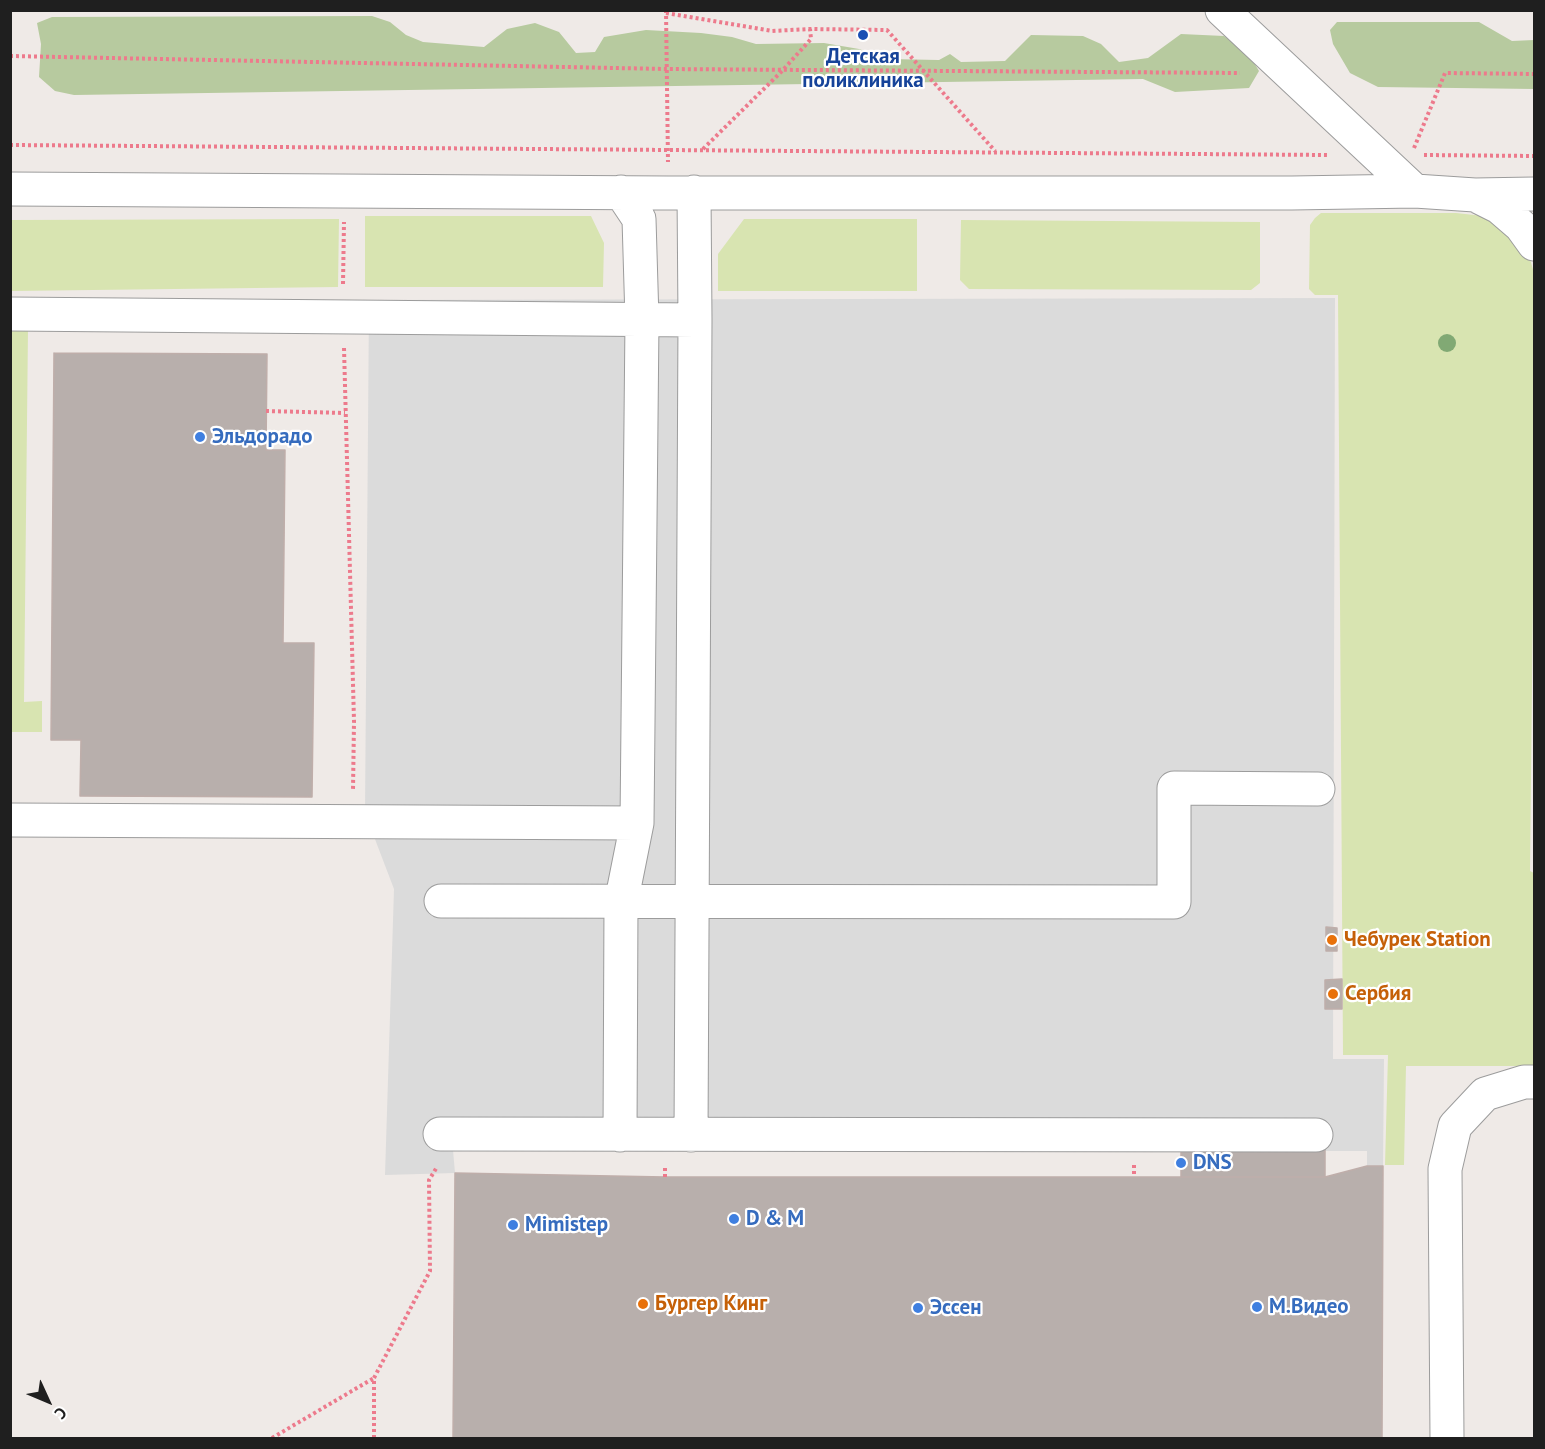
<!DOCTYPE html>
<meta charset="utf-8">
<style>
body{margin:0}
#map{position:relative;width:1545px;height:1449px;overflow:hidden;background:#efeae7;font-family:"PT Sans",sans-serif}
canvas{display:block}
.frame{position:absolute;inset:0;border:12px solid #1f1f1f;pointer-events:none}
.north{position:absolute;left:18px;top:1371px;width:60px;height:60px;-webkit-text-stroke:4px #fff;paint-order:stroke;rotate:134deg;font-size:16px;font-weight:700;line-height:24px;text-align:center;color:#1f1f1f}
.north::after{content:'';display:block;margin:auto;width:21px;height:27px;background:#1f1f1f;clip-path:polygon(50% 0,100% 100%,50% 72%,0 100%)}
</style>
<div id="map">
<canvas width="1545" height="1449"></canvas>
<div class="frame"></div>
<div class="north">С</div>
</div>
<script>
const context = document.querySelector('canvas').getContext('2d');
context.lineJoin = 'round';
function fillPath(path, color) {
  context.fillStyle = color;
  context.fill(path, 'evenodd');
}
function shape(rows) {
  const path = new Path2D();
  for (const r of rows) {
    path.moveTo(r[0], r[1]);
    for (let i = 2; i < r.length; i += 2) path.lineTo(r[i], r[i + 1]);
  }
  return path;
}
function strokePath(path, color, width, dash) {
  context.strokeStyle = color;
  context.lineWidth = width;
  context.lineCap = dash ? 'butt' : 'round';
  context.setLineDash(dash || []);
  context.stroke(path);
}
function label(font, color, halo, rows, align = 'center') {
  context.font = font + ' "PT Sans",sans-serif';
  context.lineWidth = 4.5;
  context.setLineDash([]);
  context.textBaseline = 'middle';
  context.strokeStyle = halo;
  context.fillStyle = color;
  for (const [text, x, y, turn = 0] of rows) {
    context.save();
    context.translate(x, y);
    context.rotate((+turn || 0) * Math.PI / 180);
    context.textAlign = isNaN(turn) ? turn : align;
    if (halo) context.strokeText(text, 0, 0);
    context.fillText(text, 0, 0);
    context.restore();
  }
}
const grass = shape([
 [1321,213,1456,213,1483,216,1503,224,1530,259,1534,273,1534,499,1530,871,1534,873,1534,1066,1406,1066,1404,1165,1385,1165,1388,1055,1343,1055,1338,295,1315,295,1309,289,1310,225,1315,218],
 [365,216,591,216,604,243,603,287,365,287],
 [339,219,338,287,11,291,11,220],
 [744,219,917,219,917,291,718,291,718,254],
 [961,220,1260,222,1260,283,1251,290,969,289,960,280],
 [10,329,28,329,24,702,42,701,42,732,11,732]
]);
const forest = shape([
 [372,16,390,22,406,35,423,42,484,47,507,29,535,23,559,32,576,53,595,52,604,37,646,30,701,33,732,37,756,44,824,43,859,49,887,59,939,60,950,54,961,62,1005,61,1031,35,1083,36,1101,44,1119,62,1148,58,1181,34,1224,36,1250,56,1259,71,1249,88,1175,92,1143,79,74,95,55,91,39,77,41,44,37,23,52,17],
 [1337,22,1479,22,1512,41,1534,40,1534,89,1378,87,1350,73,1333,44,1330,30]
]);
const parking = shape([
 [1335,298,1333,1059,1384,1059,1383,1166,1367,1166,1367,1151,1325,1151,1325,1138,453,1150,455,1173,385,1175,394,889,365,813,369,300]
]);
const building = shape([
 [54,353,267,354,266,450,285,450,283,643,314,643,312,797,80,796,81,740,51,740,54,353],
 [1326,927,1337,928,1337,951,1326,951,1326,927],
 [1342,979,1342,1009,1325,1009,1325,980,1342,979],
 [1181,1138,1325,1138,1325,1177,1181,1177,1181,1138],
 [1367,1166,1383,1166,1382,1438,453,1438,455,1173,665,1177,1325,1177,1367,1166]
]);
const path = shape([
 [666,10,668,162],
 [666,13,772,31,810,29,887,30,995,151],
 [10,56,666,69,1240,73],
 [10,145,1327,155],
 [1414,148,1445,73,1534,74],
 [703,149,782,71,811,39,810,29],
 [1424,155,1534,156],
 [343,284,344,222],
 [344,348,354,721,353,790],
 [266,411,345,413],
 [1134,1165,1134,1177],
 [665,1177,665,1166],
 [272,1438,374,1378],
 [374,1438,374,1378,430,1271,429,1180,437,1167]
]);
const minor = shape([
 [1222,10,1415,191],
 [10,189,668,193,1292,193,1415,191,1475,195,1534,194],
 [1475,195,1499,207,1521,226,1534,244],
 [10,314,695,320],
 [10,820,637,823],
 [441,901,1174,902,1174,788,1318,789],
 [440,1134,1316,1135],
 [620,1135,621,903,637,823,642,320,639,219,621,192],
 [691,1135,695,320,694,192],
 [1447,1438,1445,1169,1455,1126,1485,1094,1524,1082,1534,1082]
]);
const trees = [
 [1447,343]
];
const markers = [
 [863,35,6,"#1a4fb4"],
 [200,437,6,"#3f7fe0"],
 [1332,940,6,"#e8710a"],
 [1333,994,6,"#e8710a"],
 [1181,1163,6,"#3f7fe0"],
 [734,1219,6,"#3f7fe0"],
 [513,1225,6,"#3f7fe0"],
 [643,1304,6,"#e8710a"],
 [1257,1307,6,"#3f7fe0"],
 [918,1308,6,"#3f7fe0"]
];
const transitNames = [
 ["Детская",863,57],
 ["поликлиника",863,81]
];
const shopNames = [
 ["Эльдорадо",212,437],
 ["DNS",1193,1163],
 ["D & M",746,1219],
 ["Mimistep",525,1225],
 ["М.Видео",1269,1307],
 ["Эссен",930,1308]
];
const foodNames = [
 ["Чебурек Station",1344,940],
 ["Сербия",1345,994],
 ["Бургер Кинг",655,1304]
];
fillPath(grass, '#d8e4b1');
fillPath(forest, '#b7ca9f');
fillPath(parking, '#dbdbdb');
fillPath(building, '#b8afac');
strokePath(building, '#bfaeaa', 1.5);
strokePath(minor, '#9c9c9c', 35);
strokePath(path, '#ed7a8c', 4, [3, 3]);
strokePath(minor, '#fff', 33);
context.fillStyle = '#81a974';
for (const [x, y] of trees) {
  context.beginPath();
  context.arc(x, y, 9, 0, 2 * Math.PI);
  context.fill();
}
for (const [x, y, r, color] of markers) {
  const dot = new Path2D();
  dot.arc(x, y, r, 0, 2 * Math.PI);
  context.fillStyle = color;
  context.fill(dot);
  strokePath(dot, '#fff', 2);
}
label('bold 21px', '#164399', '#fff', transitNames);
label('bold 21px', '#366cbe', '#fff', shopNames, 'left');
label('bold 21px', '#c56008', '#fff', foodNames, 'left');
</script>
